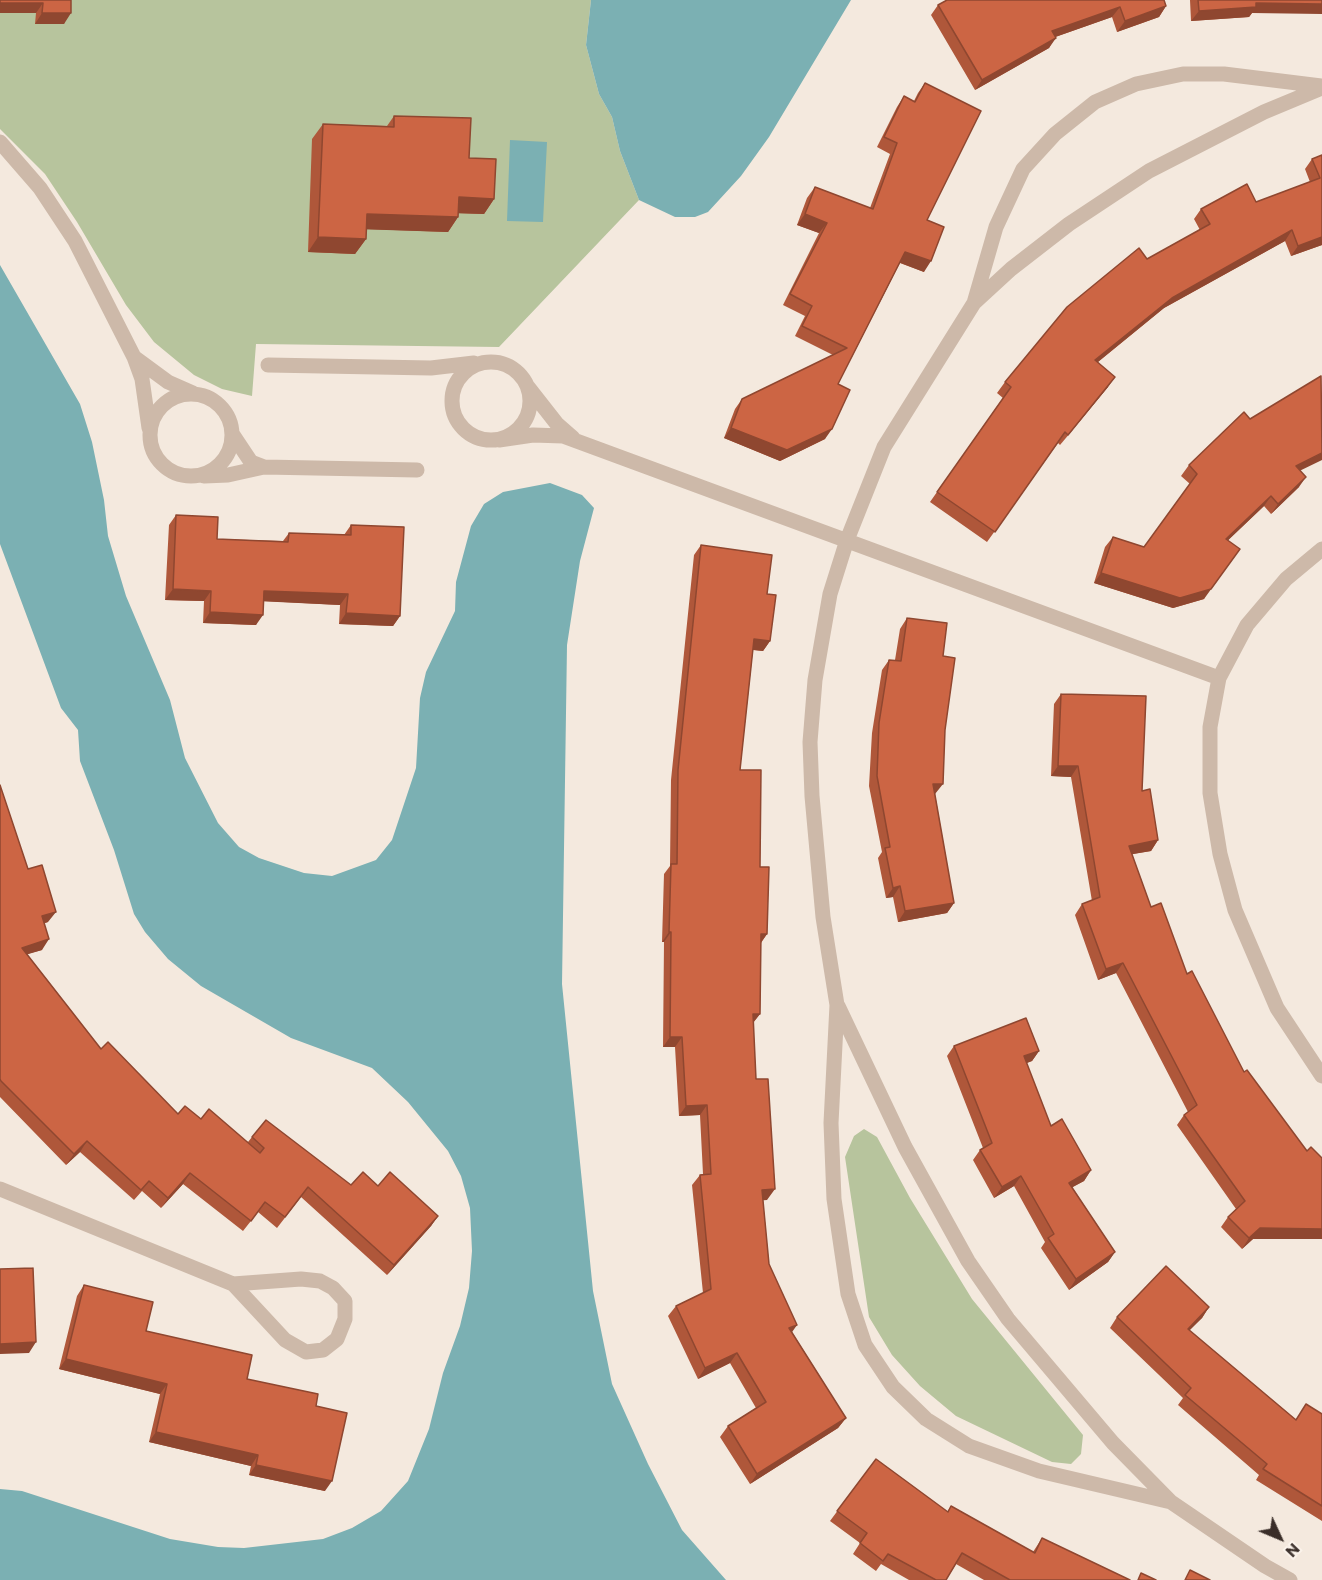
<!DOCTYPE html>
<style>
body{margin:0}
#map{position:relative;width:1322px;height:1580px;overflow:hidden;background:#f4e9de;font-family:Commissioner,sans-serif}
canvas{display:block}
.north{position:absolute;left:1250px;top:1508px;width:60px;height:60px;-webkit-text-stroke:4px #fbf3eb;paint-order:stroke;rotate:134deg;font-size:16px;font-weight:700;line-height:24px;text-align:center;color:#3a2e29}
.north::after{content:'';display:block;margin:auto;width:21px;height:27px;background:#3a2e29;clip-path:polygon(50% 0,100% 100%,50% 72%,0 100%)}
</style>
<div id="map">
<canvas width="1322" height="1580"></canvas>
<div class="north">N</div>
</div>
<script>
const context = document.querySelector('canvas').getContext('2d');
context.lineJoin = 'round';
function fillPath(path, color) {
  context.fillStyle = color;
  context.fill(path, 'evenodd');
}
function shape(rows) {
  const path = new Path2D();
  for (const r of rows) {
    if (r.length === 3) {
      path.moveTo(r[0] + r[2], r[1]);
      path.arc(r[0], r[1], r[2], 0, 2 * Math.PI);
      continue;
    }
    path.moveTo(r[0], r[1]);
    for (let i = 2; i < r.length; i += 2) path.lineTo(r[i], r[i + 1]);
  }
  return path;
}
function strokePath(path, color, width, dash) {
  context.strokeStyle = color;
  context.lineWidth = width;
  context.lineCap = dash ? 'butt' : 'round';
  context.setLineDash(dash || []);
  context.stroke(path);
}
const green = shape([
 [0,0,591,0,586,45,599,94,612,117,620,151,639,200,499,347,256,344,252,396,222,389,194,375,154,342,126,305,77,222,45,174,0,129],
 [864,1129,877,1137,910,1198,972,1299,1083,1435,1081,1454,1071,1464,1052,1462,956,1416,920,1386,892,1355,869,1317,845,1157,854,1136]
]);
const water = shape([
 [591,0,851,0,769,137,741,176,708,212,695,217,675,217,639,200,620,151,612,117,599,94,586,45],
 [510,140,547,142,543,222,507,221],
 [0,265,80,404,92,442,104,500,108,536,126,596,170,700,185,758,218,823,239,847,259,858,304,873,332,876,376,860,392,840,416,768,420,698,426,672,455,611,456,582,471,526,484,504,503,492,550,483,582,495,594,508,580,561,567,645,562,984,593,1291,612,1384,648,1464,682,1530,726,1580,0,1580,0,1489,22,1491,170,1539,218,1547,244,1548,323,1539,352,1528,381,1511,408,1481,429,1429,443,1373,460,1326,469,1288,472,1251,470,1208,461,1176,448,1151,408,1102,372,1068,291,1038,201,986,168,959,145,932,134,914,114,850,80,761,78,730,61,708,0,544]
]);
const minor = shape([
 [0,142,40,188,75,241,134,357],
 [974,303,996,227,1023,169,1055,134,1095,102,1136,84,1183,74,1224,74,1322,86],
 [491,401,39],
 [268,365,431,368,474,363],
 [528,387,557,424,573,438],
 [191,435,41],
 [149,428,142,379,134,357,168,382,193,393],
 [499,440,533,435,563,436,1219,678],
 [264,467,417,470],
 [204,476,228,475,264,467,251,462,233,435],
 [1322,549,1286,579,1247,625,1219,678,1210,727,1210,793,1220,854,1235,910,1277,1008,1322,1076],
 [838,1006,905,1147,968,1261,1008,1319,1113,1443,1171,1502,1265,1566,1290,1580],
 [0,1189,233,1284,285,1340,306,1352,323,1350,337,1339,345,1319,345,1301,333,1288,320,1281,301,1279,233,1284],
 [1171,1502,1039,1471,969,1446,926,1419,893,1387,865,1345,848,1294,834,1199,831,1123,837,1005,823,917,812,796,810,742,815,680,830,594,847,540,884,447,974,303,1011,269,1069,224,1149,171,1264,112,1322,88]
]);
const wall = shape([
 [0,0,71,0,64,24,35,24,36,13],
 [1190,0,1322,0,1252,13,1249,17,1191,21],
 [938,5,1166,6,1159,17,1117,32,1112,17,1055,37,1049,48,975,90,931,15],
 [925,83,927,220,924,272,900,263,838,384,825,439,780,461,724,438,735,409,742,399,833,355,795,336,805,316,783,305,819,233,797,225,807,198,815,187,870,208,890,154,877,147,897,107,904,96,914,101,918,93],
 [394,116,469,158,494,199,484,214,458,213,458,217,448,232,366,229,366,239,355,254,308,252,312,139,323,124,387,126],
 [1322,155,1322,245,1291,256,1285,241,1164,308,1098,362,1108,387,1060,445,1058,443,987,542,930,502,1003,398,997,393,1005,382,1147,259,1200,230,1194,219,1201,209,1256,202,1310,182,1305,169,1312,159],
 [1189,465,1300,470,1299,487,1271,514,1264,506,1228,540,1204,599,1173,608,1094,583,1105,547,1113,537,1144,547,1190,484,1181,476],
 [176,515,217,539,283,541,289,533,344,535,351,525,400,616,393,626,339,624,340,605,264,601,256,625,203,623,204,601,165,600,169,525],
 [701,545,767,594,770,641,763,651,753,650,740,770,760,867,767,934,761,943,760,1014,753,1023,756,1079,767,1200,763,1200,769,1264,792,1332,846,1418,838,1428,750,1484,720,1437,728,1426,756,1408,730,1363,698,1379,668,1316,676,1306,703,1293,692,1185,700,1175,703,1174,700,1115,679,1116,675,1047,663,1047,664,942,662,942,664,874,670,866,671,780,694,555],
 [907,618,943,656,935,794,954,903,947,913,898,922,893,897,886,898,878,858,882,852,869,786,872,733,882,670,889,660,895,660,900,629],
 [1061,694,1142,791,1158,840,1151,851,1132,854,1151,907,1187,974,1244,1072,1307,1151,1322,1158,1322,1239,1253,1239,1242,1249,1221,1227,1228,1217,1236,1209,1177,1125,1184,1115,1188,1112,1116,973,1098,980,1075,915,1082,904,1092,901,1071,777,1051,776,1054,704],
 [0,785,28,869,48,922,45,923,42,950,27,954,101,1049,178,1114,201,1119,248,1142,252,1137,351,1185,378,1186,438,1216,431,1226,387,1275,301,1197,277,1228,258,1212,243,1231,183,1184,161,1208,142,1191,134,1200,80,1152,66,1165,0,1097],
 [954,1046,1039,1051,1032,1061,1026,1063,1051,1126,1091,1170,1084,1181,1072,1187,1115,1252,1108,1262,1069,1290,1041,1248,1045,1242,1014,1186,994,1198,973,1160,980,1150,983,1148,947,1056],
 [84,1285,146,1331,247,1379,316,1406,325,1491,249,1475,251,1466,149,1442,160,1394,59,1369,77,1296],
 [1209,1307,1202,1318,1189,1330,1295,1419,1322,1414,1322,1521,1256,1480,1259,1475,1178,1405,1183,1398,1110,1328,1117,1317],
 [876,1459,947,1512,951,1506,1033,1552,1042,1538,1130,1580,984,1580,956,1564,946,1580,909,1580,881,1564,876,1571,853,1554,860,1543,830,1521]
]);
const shadedWall = shape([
 [0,3,43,3,36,13,0,13],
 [1256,3,1322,4,1322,14,1252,13,1249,17,1191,21,1199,11],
 [1166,6,1159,17,1117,32,1125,21],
 [1120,7,1112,17,1044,41,1052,31],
 [42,13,71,13,64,24,35,24],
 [1056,38,1049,48,975,90,982,80],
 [459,197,494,199,484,214,449,213],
 [367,214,458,217,448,232,356,229],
 [805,214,827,223,819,233,797,225],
 [1292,230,1285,241,1164,308,1088,370,1095,360,1172,298],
 [318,237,366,239,355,254,308,252],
 [1322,237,1322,245,1291,256,1298,246],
 [905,252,931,261,924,272,898,262],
 [1115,377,1108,387,1060,445,1068,435],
 [731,428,832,429,825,439,780,461,724,438],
 [1322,453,1322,460,1289,476,1296,466],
 [1306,477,1299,487,1271,514,1278,504],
 [1271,496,1264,506,1219,549,1226,539],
 [1240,549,1204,599,1173,608,1094,583,1101,573],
 [173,589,211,591,204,601,165,600],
 [264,591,348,594,340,605,257,601],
 [210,612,263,615,256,625,203,623],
 [346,613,400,616,393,626,339,624],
 [754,639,770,641,763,651,746,649],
 [1058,766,1078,766,1071,777,1051,776],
 [933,784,943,784,935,794,926,795],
 [1158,840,1151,851,1122,856,1129,846],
 [900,886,893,897,886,898,893,888],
 [954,903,947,913,898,922,905,911],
 [56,912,48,922,35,926,42,916],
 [669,932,671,932,664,942,662,942],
 [761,934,767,934,759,945],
 [49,939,42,950,15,958,22,948],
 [1123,963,1116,973,1098,980,1106,969],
 [753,1014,760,1014,752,1024],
 [670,1037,682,1037,675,1047,663,1047],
 [1039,1051,1032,1061,1017,1067,1024,1056],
 [707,1105,700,1115,679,1116,686,1106],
 [87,1141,80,1152,66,1165,74,1154],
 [1091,1170,1084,1181,1062,1193,1069,1183],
 [190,1173,183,1184,161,1208,168,1198],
 [1021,1176,1014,1186,994,1198,1002,1187],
 [775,1189,767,1200,754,1201,762,1190],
 [438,1216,431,1226,387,1275,394,1265],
 [1260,1228,1322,1229,1322,1239,1253,1239,1242,1249,1249,1238],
 [1115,1252,1108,1262,1069,1290,1076,1279],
 [1209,1307,1202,1318,1181,1339,1188,1329],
 [797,1325,790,1335,789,1328],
 [36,1342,29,1353,0,1354,0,1344],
 [737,1353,730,1363,698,1379,705,1368],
 [66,1359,167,1384,160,1394,59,1369],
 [846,1418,838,1428,750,1484,757,1474],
 [156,1432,258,1455,251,1466,149,1442],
 [256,1465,332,1481,325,1491,249,1475]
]);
const building = shape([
 [0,0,71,0,71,13,42,13,43,3,0,3,0,0],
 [947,0,1164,0,1166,6,1125,21,1120,7,1052,31,1056,38,982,80,938,5,947,0],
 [1198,0,1322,0,1322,4,1256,3,1256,7,1199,11,1198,0],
 [925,83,981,111,927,220,944,227,931,261,905,252,838,384,850,390,832,429,787,450,731,428,742,399,847,348,802,326,812,306,790,294,827,223,805,214,815,187,873,209,897,143,884,137,904,96,915,102,925,83],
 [394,116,471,118,469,158,496,159,494,199,459,197,458,217,367,214,366,239,318,237,323,124,394,127,394,116],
 [1322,155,1322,237,1298,246,1292,230,1172,298,1095,360,1115,377,1068,435,1065,432,995,532,937,492,1011,387,1005,382,1067,307,1139,248,1147,259,1210,224,1201,209,1247,184,1256,202,1320,178,1312,159,1322,155],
 [1321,376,1322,453,1296,466,1306,477,1278,504,1271,496,1226,539,1240,549,1211,589,1180,598,1101,573,1113,537,1144,547,1197,474,1189,465,1244,412,1250,419,1321,376],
 [176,515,218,517,217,539,288,542,289,533,351,535,351,525,404,527,400,616,346,613,348,594,264,591,263,615,210,612,211,591,173,589,176,515],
 [701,545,772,555,767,594,776,595,770,641,754,639,740,770,761,770,760,867,769,867,767,934,761,934,760,1014,753,1014,756,1079,768,1079,775,1189,762,1190,769,1264,797,1325,789,1328,846,1418,757,1474,728,1426,766,1402,737,1353,705,1368,676,1306,711,1289,700,1175,711,1174,707,1105,686,1106,682,1037,670,1037,671,932,669,932,671,864,677,864,678,770,701,545],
 [907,618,947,623,943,656,955,658,945,730,943,784,933,784,954,903,905,911,900,886,893,888,885,848,890,847,877,776,879,723,889,660,901,661,907,618],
 [1061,694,1146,696,1142,791,1150,789,1158,840,1129,846,1151,907,1161,903,1187,974,1192,971,1244,1072,1247,1070,1307,1151,1311,1147,1322,1158,1322,1229,1260,1228,1249,1238,1228,1217,1245,1201,1184,1115,1197,1105,1123,963,1106,969,1082,904,1100,897,1078,766,1058,766,1061,694],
 [0,785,28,869,42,865,56,912,42,916,49,939,22,948,101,1049,108,1042,178,1114,185,1106,201,1119,209,1109,260,1153,264,1148,252,1137,266,1120,351,1185,363,1172,378,1186,390,1172,438,1216,394,1265,308,1187,285,1217,265,1202,251,1221,190,1173,168,1198,149,1181,141,1190,87,1141,74,1154,1,1081,0,1079,0,785],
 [1026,1018,1039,1051,1024,1056,1051,1126,1062,1119,1091,1170,1069,1183,1115,1252,1076,1279,1048,1238,1054,1234,1021,1176,1002,1187,980,1150,992,1143,954,1046,1026,1018],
 [1166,1266,1209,1307,1188,1329,1296,1420,1306,1404,1322,1414,1322,1506,1263,1469,1267,1464,1185,1395,1191,1388,1117,1317,1166,1266],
 [33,1268,36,1342,0,1344,0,1269,33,1268],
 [84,1285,153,1302,146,1331,252,1355,247,1379,318,1394,316,1406,347,1413,332,1481,256,1465,258,1455,156,1432,167,1384,66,1359,84,1285],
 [876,1459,948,1512,951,1506,1035,1553,1042,1538,1130,1580,1010,1580,962,1553,946,1580,936,1580,888,1554,883,1561,860,1543,867,1533,837,1511,876,1459],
 [1190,1570,1210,1580,1185,1580,1190,1570],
 [1141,1573,1156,1580,1138,1580,1141,1573]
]);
fillPath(green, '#b7c49d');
fillPath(water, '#7bb0b3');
strokePath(minor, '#cdb9a9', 15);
fillPath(wall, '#af573a');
fillPath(shadedWall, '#8f4730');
fillPath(building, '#cc6544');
strokePath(building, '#8f4730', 1.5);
</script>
